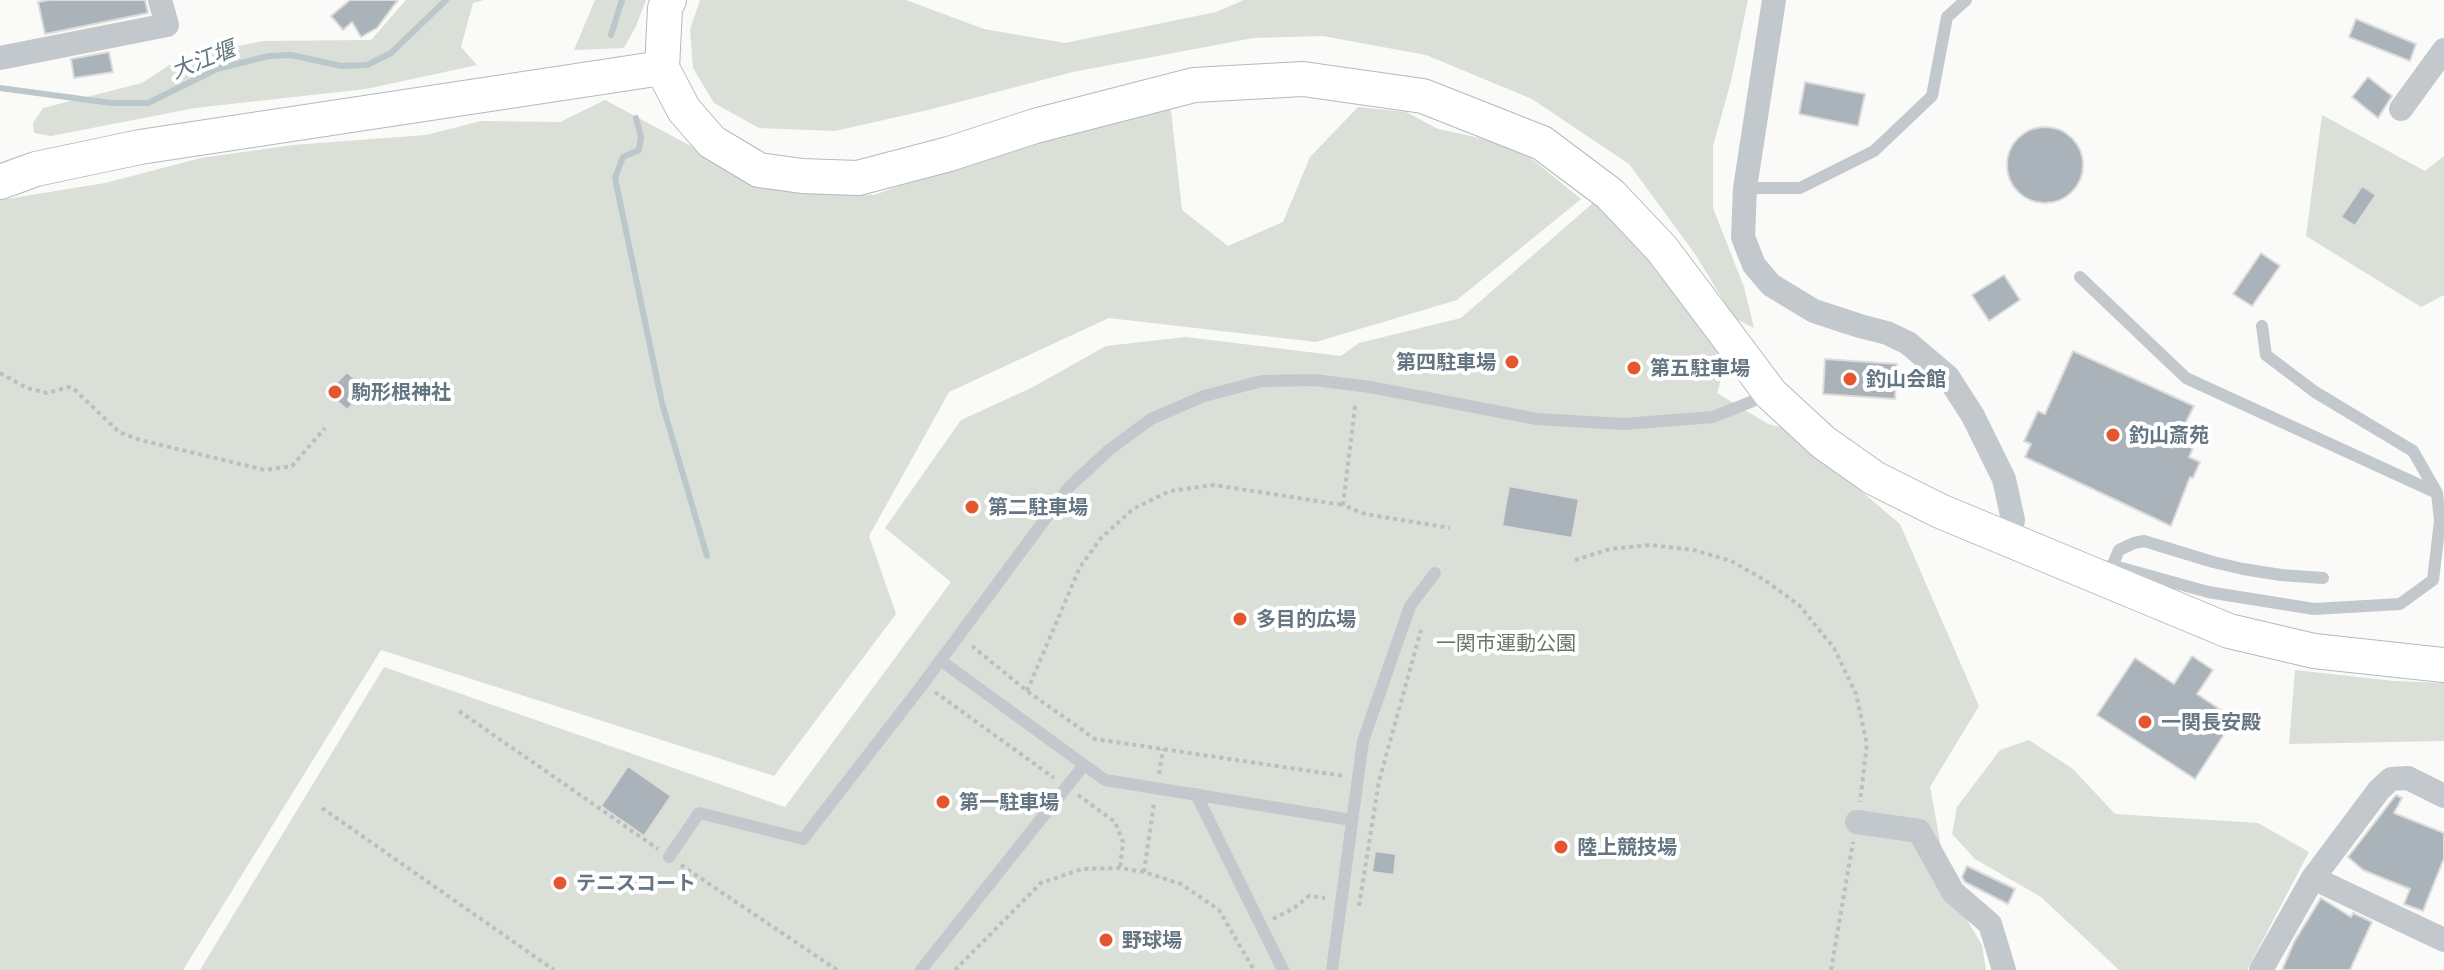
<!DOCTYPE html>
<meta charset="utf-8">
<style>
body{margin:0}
canvas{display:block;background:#fafaf8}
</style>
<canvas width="2444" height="970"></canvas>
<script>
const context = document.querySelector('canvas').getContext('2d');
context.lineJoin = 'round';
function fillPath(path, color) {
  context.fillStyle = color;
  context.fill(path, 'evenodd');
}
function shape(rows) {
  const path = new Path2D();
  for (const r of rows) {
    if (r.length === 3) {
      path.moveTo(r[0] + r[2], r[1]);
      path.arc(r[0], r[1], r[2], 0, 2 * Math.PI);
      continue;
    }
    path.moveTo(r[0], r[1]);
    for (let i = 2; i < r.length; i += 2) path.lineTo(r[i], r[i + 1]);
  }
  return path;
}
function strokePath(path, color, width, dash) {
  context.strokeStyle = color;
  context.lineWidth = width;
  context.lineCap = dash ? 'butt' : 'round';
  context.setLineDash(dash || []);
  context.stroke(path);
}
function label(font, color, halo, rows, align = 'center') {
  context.font = font + ' Ubuntu,"Noto Sans JP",sans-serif';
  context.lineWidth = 8;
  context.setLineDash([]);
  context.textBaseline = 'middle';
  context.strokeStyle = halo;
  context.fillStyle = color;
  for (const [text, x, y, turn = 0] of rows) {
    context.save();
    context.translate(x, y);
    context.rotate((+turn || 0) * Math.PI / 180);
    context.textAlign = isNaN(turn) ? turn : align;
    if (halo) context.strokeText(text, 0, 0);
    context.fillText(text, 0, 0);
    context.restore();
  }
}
const green = shape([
 [406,0,484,0,473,3,461,47,477,65,366,89,195,108,51,136,34,133,33,123,43,108,142,83,180,58,263,41,371,40],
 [595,0,646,0,636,26,624,48,574,50],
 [700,0,906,0,984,29,1065,43,1216,12,1244,0,1748,0,1731,81,1713,146,1713,208,1744,287,1754,328,1734,318,1695,254,1629,164,1532,99,1426,55,1323,36,1253,38,1073,72,928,110,835,131,759,128,714,103,693,68,690,29],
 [605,100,715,159,776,187,874,195,1023,141,1170,101,1182,210,1228,246,1283,222,1310,157,1358,107,1406,112,1438,129,1516,146,1581,199,1457,300,1316,342,1109,318,949,392,869,536,896,614,774,776,381,650,183,970,0,970,0,200,105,183,201,158,293,145,426,135,481,121,560,122],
 [2322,115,2425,171,2444,156,2444,295,2421,307,2306,236],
 [1594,202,1639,248,1726,363,1717,393,1768,424,1788,429,1900,524,1979,706,1930,787,1949,890,1982,945,1986,970,200,970,384,667,785,807,951,582,885,528,961,420,1031,388,1106,346,1186,337,1341,356,1359,343,1461,318],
 [2295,670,2394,681,2444,683,2444,741,2289,744],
 [2029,740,2073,769,2115,814,2258,823,2309,852,2247,970,2119,970,2041,897,1975,859,1952,834,1957,807,2000,750]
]);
const stream = shape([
 [611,35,622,0],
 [0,88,111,103,148,103,217,69,269,56,291,55,342,66,367,65,391,53,446,0],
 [636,118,641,137,639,150,623,157,615,178,662,403,707,556]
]);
const building = shape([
 [49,0,145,0,148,13,45,34,38,2,49,0],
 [350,0,398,0,377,28,361,37,352,22,343,30,331,16,350,0],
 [2356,19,2416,44,2410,61,2349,37,2356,19],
 [109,52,113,72,74,78,71,59,109,52],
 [2368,77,2392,96,2378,118,2352,97,2368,77],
 [1805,82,1865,94,1858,126,1799,114,1805,82],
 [2045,165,38],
 [2362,186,2376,195,2355,226,2341,217,2362,186],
 [2261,253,2280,266,2252,306,2233,294,2261,253],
 [2004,275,2020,300,1989,321,1972,295,2004,275],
 [2073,351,2194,406,2186,422,2202,429,2189,457,2200,462,2193,478,2190,477,2171,526,2025,457,2031,444,2024,441,2038,411,2045,414,2073,351],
 [1825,359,1897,364,1895,399,1823,394,1825,359],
 [347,372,367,390,347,410,327,392,347,372],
 [1509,486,1579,499,1572,538,1502,526,1509,486],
 [2192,656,2213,670,2197,694,2234,719,2195,779,2097,715,2135,658,2174,684,2192,656],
 [628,766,671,796,644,836,601,806,628,766],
 [2396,795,2402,798,2394,813,2444,833,2444,858,2423,911,2404,904,2410,889,2363,870,2348,857,2396,795],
 [1375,851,1396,854,1394,875,1372,872,1375,851],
 [1967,866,2015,889,2008,904,1965,882,1962,877,1967,866],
 [2321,898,2351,917,2353,913,2372,922,2350,970,2282,970,2294,942,2321,898]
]);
const path = shape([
 [0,373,27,388,47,393,69,387,75,390,119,432,140,440,265,470,292,466,325,428],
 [1355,406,1343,505,1365,514,1450,528],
 [1575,560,1610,549,1651,545,1694,550,1731,561,1763,579,1799,605,1834,648,1856,694,1867,744,1860,802],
 [972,646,1027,691,1095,739,1344,776],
 [1027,691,1080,567,1101,538,1133,509,1170,491,1214,485,1343,505],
 [935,692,1054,778],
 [459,711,658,849],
 [1159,774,1163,749],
 [1078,795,1115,822,1123,842,1120,868],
 [322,808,554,970],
 [681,865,837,970],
 [1144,872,1154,803],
 [1359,906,1379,781,1421,630],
 [1273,919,1294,908,1309,896,1325,898],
 [955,970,1041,883,1082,869,1120,868,1144,872,1181,884,1219,910,1254,970],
 [1831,970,1853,842]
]);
const lane = shape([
 [1745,188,1800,188,1874,151,1932,96,1947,17,1966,0],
 [2080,277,2186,378,2437,493,2440,521,2433,580,2400,604,2314,609,2208,592,2111,565],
 [2262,326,2266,355,2315,392,2413,451,2437,493],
 [2110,571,2119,550,2134,543,2144,541,2213,562,2243,569,2281,575,2323,578],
 [940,660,1105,780,1352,820],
 [1196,794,1283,970],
 [669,857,699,813,803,839,923,684,1069,487,1109,450,1151,419,1204,396,1262,381,1314,380,1370,387,1537,419,1624,424,1713,417,1768,395],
 [921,970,1084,765],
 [1332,970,1363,741,1410,606,1435,573]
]);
const street = shape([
 [1774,0,1745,188,1743,237,1754,265,1771,285,1814,311,1860,326,1887,333,1908,343,1948,377,1973,416,2004,479,2013,520,2008,540],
 [0,58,167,25,160,0],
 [2401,109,2444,50],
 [1857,822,1919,831,1953,892,1990,924,2004,970],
 [2313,878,2379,790,2391,779,2408,778,2444,796],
 [2261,970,2313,878,2444,940]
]);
const secondary = shape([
 [662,68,684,110,712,142,759,170,802,176,858,178,949,154,1035,126,1194,85,1303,79,1423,96,1542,143,1610,194,1662,249,1771,394,1823,442,1874,478,1940,511,2229,631,2314,651,2444,665],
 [0,182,36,169,140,147,662,68,665,8,669,0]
]);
const markers = [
 [1512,362,8,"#e4572e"],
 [1634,368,8,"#e4572e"],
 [1850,379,8,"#e4572e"],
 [335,392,8,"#e4572e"],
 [2113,435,8,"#e4572e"],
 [972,507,8,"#e4572e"],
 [1240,619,8,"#e4572e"],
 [2145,722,8,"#e4572e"],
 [943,802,8,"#e4572e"],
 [1561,847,8,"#e4572e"],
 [560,883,8,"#e4572e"],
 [1106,940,8,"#e4572e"]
];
const poiNames = [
 ["第四駐車場",1496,362,"right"],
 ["第五駐車場",1650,368],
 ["釣山会館",1866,379],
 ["駒形根神社",351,392],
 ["釣山斎苑",2129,435],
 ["第二駐車場",988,507],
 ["多目的広場",1256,619],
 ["一関長安殿",2161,722],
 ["第一駐車場",959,802],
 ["陸上競技場",1577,847],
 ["テニスコート",576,883],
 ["野球場",1122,940]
];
const parkNames = [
 ["一関市運動公園",1506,643]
];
const waterNames = [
 ["大江堰",203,60,-21]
];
fillPath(green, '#dadfd7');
strokePath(stream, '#bbc7cb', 6);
fillPath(building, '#aab3b9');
strokePath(building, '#dcdcda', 2);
strokePath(secondary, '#b3babf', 36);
strokePath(path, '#bbbfc2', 4, [4, 4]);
strokePath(lane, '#c3c8cc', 12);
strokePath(street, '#c3c8cc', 24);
strokePath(secondary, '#fff', 34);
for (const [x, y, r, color] of markers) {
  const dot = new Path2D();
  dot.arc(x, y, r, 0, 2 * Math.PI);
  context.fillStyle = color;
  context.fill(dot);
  strokePath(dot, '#fff', 3);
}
label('bold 20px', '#657683', '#fff', poiNames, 'left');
label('20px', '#687a64', '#fff', parkNames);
label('italic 22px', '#60757c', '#fff', waterNames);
</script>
